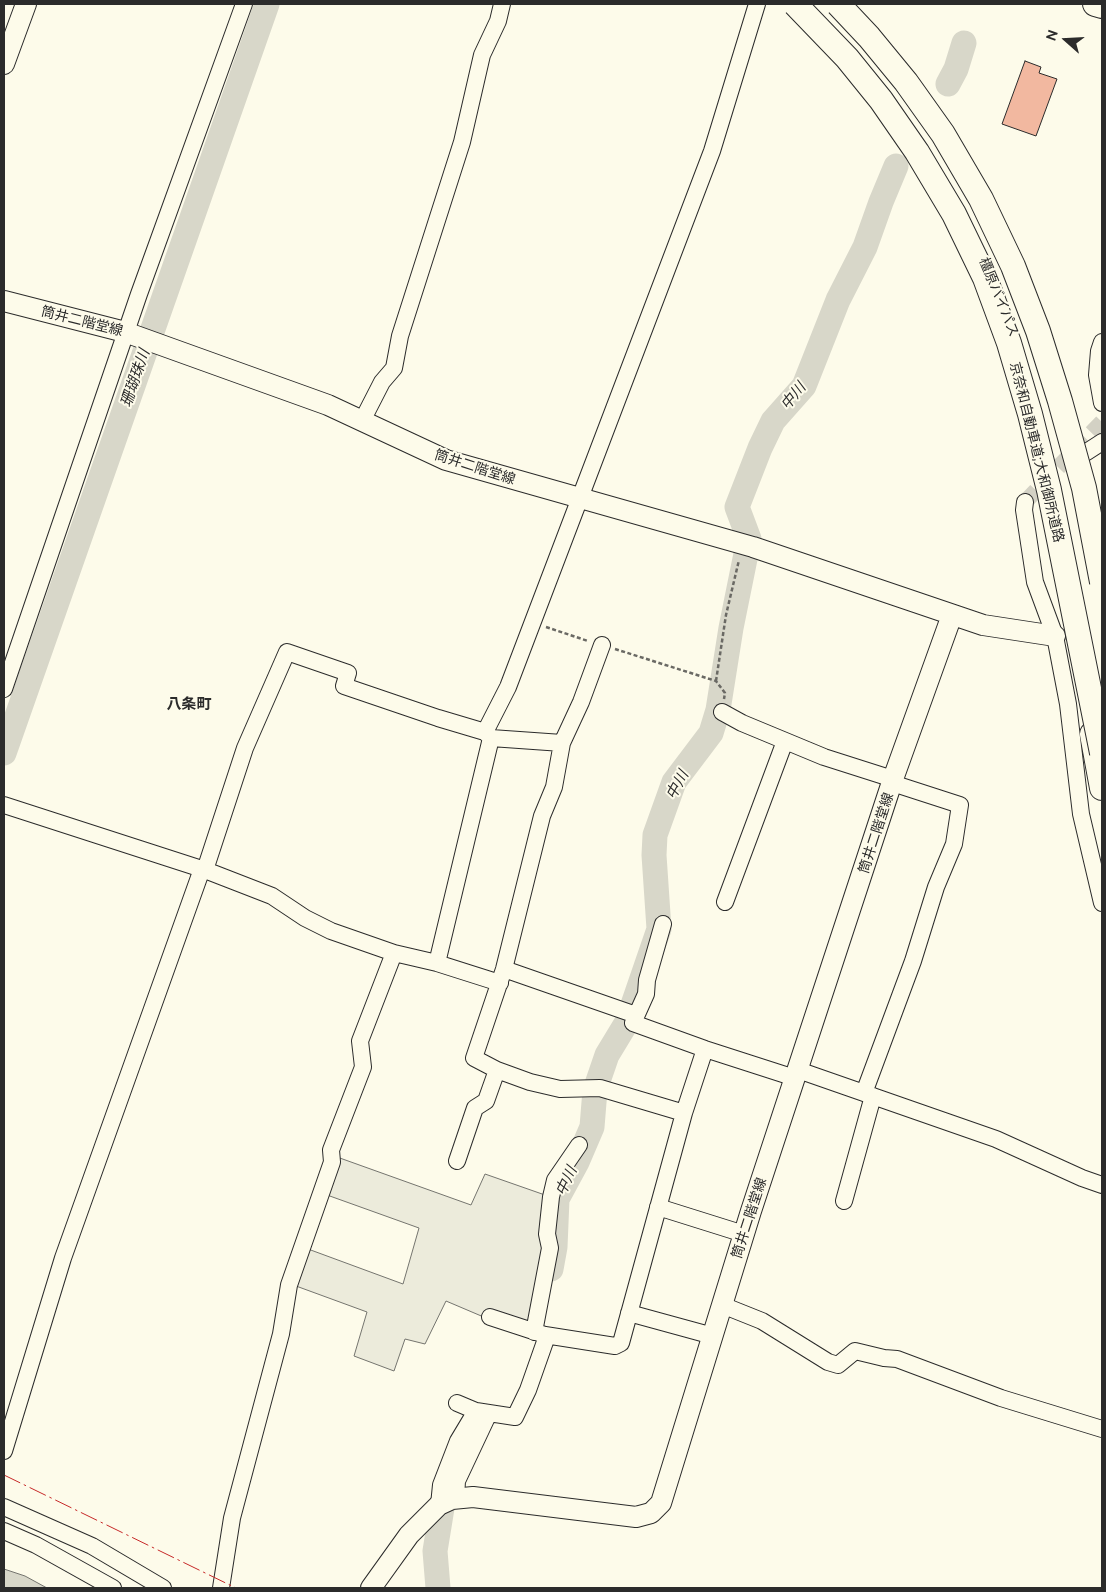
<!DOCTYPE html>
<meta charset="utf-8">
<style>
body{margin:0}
#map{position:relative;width:1106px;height:1592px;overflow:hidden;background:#fdfbea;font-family:Ubuntu,sans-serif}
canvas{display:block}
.frame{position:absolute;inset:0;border:5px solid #2b2b2b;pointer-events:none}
.north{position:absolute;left:1041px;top:15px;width:50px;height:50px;-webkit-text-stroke:4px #fdfbea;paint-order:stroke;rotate:289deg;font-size:14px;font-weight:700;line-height:20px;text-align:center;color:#2b2b2b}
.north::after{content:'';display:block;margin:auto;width:18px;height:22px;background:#2b2b2b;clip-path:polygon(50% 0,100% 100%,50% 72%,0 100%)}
</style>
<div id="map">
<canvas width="1106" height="1592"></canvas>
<div class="frame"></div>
<div class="north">N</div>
</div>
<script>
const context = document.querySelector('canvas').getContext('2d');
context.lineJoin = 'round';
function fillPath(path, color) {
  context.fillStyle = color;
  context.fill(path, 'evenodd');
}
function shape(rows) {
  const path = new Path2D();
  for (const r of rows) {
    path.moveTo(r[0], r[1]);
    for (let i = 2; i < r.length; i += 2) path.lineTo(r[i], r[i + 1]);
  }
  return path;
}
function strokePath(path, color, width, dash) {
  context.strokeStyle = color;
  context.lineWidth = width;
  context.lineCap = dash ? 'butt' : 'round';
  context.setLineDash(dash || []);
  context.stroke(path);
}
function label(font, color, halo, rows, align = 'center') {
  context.font = font + ' Ubuntu,"Noto Sans JP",sans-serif';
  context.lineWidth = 4;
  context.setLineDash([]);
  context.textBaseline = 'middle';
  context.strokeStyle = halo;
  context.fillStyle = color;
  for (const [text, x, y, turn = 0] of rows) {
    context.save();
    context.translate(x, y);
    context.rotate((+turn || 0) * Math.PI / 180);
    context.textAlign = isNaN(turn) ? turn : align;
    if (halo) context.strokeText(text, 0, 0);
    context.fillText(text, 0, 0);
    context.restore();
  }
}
const green = shape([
 [337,1157,471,1205,485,1174,545,1195,542,1259,529,1324,486,1318,446,1301,425,1344,405,1339,394,1371,354,1356,367,1312,296,1286,308,1249,403,1284,419,1228,327,1195,337,1157]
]);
const water = shape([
 [4,1569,25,1576,47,1588,4,1588,4,1569]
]);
const river = shape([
 [948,84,956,69,964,43],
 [4,753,267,4],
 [551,1269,555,1247,557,1199,577,1162,592,1127,595,1090,607,1055,627,1022,659,929,654,855,655,835,674,782,711,733,718,710,731,628,749,539,737,507,760,448,773,421,804,386,838,300,865,247,881,202,896,166],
 [438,1588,435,1551,442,1508,447,1487]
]);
const building = shape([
 [1025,61,1041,67,1039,73,1057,79,1036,136,1002,124,1025,61]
]);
const minorTunnel = shape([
 [1025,502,1102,422]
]);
const path = shape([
 [546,627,588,641],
 [615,649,716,681,725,693,724,699],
 [716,681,726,615,739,560]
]);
const minor = shape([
 [1102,342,1099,351,1097,375,1102,403],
 [362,421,382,382,394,368,400,336,462,142,482,55,498,21,502,4],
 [1082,455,1102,442],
 [1025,502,1024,510,1035,582,1055,636,1068,704,1081,814,1102,903],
 [602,645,581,702,562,743,554,787,542,816,504,969,474,1058,497,1070,530,1082,560,1089,600,1088,684,1113],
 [4,689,139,294,244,4],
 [722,712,742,723,824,757,893,779],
 [491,738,562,743],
 [4,805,205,870,272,896,305,918,331,931,394,953,437,963,500,983],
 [205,870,245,748,287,652,348,673,344,686,438,718,485,732],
 [725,902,785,741],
 [663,924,647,980,646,994,633,1023,705,1049,795,1078],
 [437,963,491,738,485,732,508,687,712,151,757,4],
 [504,969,636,1015],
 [798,1070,996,1139,1082,1178,1102,1185],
 [864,1093,913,961,936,887,954,844,960,805,892,783],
 [457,1161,475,1108,486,1101,497,1070],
 [844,1201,873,1096],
 [658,1207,744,1234],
 [722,1305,762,1321,828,1362,838,1365,855,1351,884,1358,897,1359,1001,1398,1102,1429],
 [629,1313,713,1336],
 [490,1317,545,1335,615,1346,621,1343,684,1113,705,1049],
 [534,1332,550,1248,547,1234,551,1197,555,1180,579,1145],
 [457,1403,476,1411,515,1417,528,1390,547,1336],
 [4,1451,63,1258,202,869],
 [456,1498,457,1481,489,1413],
 [439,1505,441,1485,458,1441,476,1411],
 [4,1507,92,1546,163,1588],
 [4,1531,36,1545,113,1588],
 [221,1588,232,1518,281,1334,289,1285,332,1162,331,1150,363,1067,360,1041,394,953]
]);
const major = shape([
 [4,64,26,4],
 [4,301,125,332,328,405,446,460,753,547,983,625,1055,636],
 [371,1588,409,1535,439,1505,452,1499,473,1497,636,1517,651,1513,661,1503,751,1211,893,779,952,615]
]);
const highway = shape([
 [1095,4,1102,6],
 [1092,734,1102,788]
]);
const highwayBridge = shape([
 [795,4,847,58,881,100,917,152,954,214,985,278,1009,343,1030,414,1049,490,1102,753],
 [838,4,869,37,906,82,943,134,981,199,1013,266,1038,331,1060,401,1084,488,1102,582]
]);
const power = shape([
 [4,1475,236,1588]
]);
const streetNames = [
 ["橿原バイパス",999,297,68],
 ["筒井二階堂線",82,321,14],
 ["京奈和自動車道;大和御所道路",1037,452,76],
 ["筒井二階堂線",475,467,18],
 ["筒井二階堂線",876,833,-72],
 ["筒井二階堂線",749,1218,-72]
];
const waterNames = [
 ["珊瑚珠川",135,378,-71],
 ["中川",793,396,-51],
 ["中川",677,785,-62],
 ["中川",566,1181,-65]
];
const neighbourhoodNames = [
 ["八条町",189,704]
];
fillPath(green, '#ecebdb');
strokePath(green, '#74746e', 1);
fillPath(water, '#d8d7c9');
strokePath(water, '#74746e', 1);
strokePath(river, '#d8d7c9', 25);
fillPath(building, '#f2b8a0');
strokePath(building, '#2b2b2b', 1);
strokePath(minorTunnel, '#d3d1c4', 16, [16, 8]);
strokePath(minor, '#2b2b2b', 18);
strokePath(major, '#2b2b2b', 22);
strokePath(highway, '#2b2b2b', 26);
strokePath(path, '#6a6964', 2.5, [4, 2.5]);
strokePath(minor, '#fdfbea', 16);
strokePath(major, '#fdfbea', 20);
strokePath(highway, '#fdfbea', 24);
strokePath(highwayBridge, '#2b2b2b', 26, []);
strokePath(highwayBridge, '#fdfbea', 24);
strokePath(power, '#c62828', 1, [18, 4, 2.5, 4]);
label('14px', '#2b2b2b', '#fdfbea', streetNames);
label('italic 15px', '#2b2b2b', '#fdfbea', waterNames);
label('bold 15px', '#2b2b2b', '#fdfbea', neighbourhoodNames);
</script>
